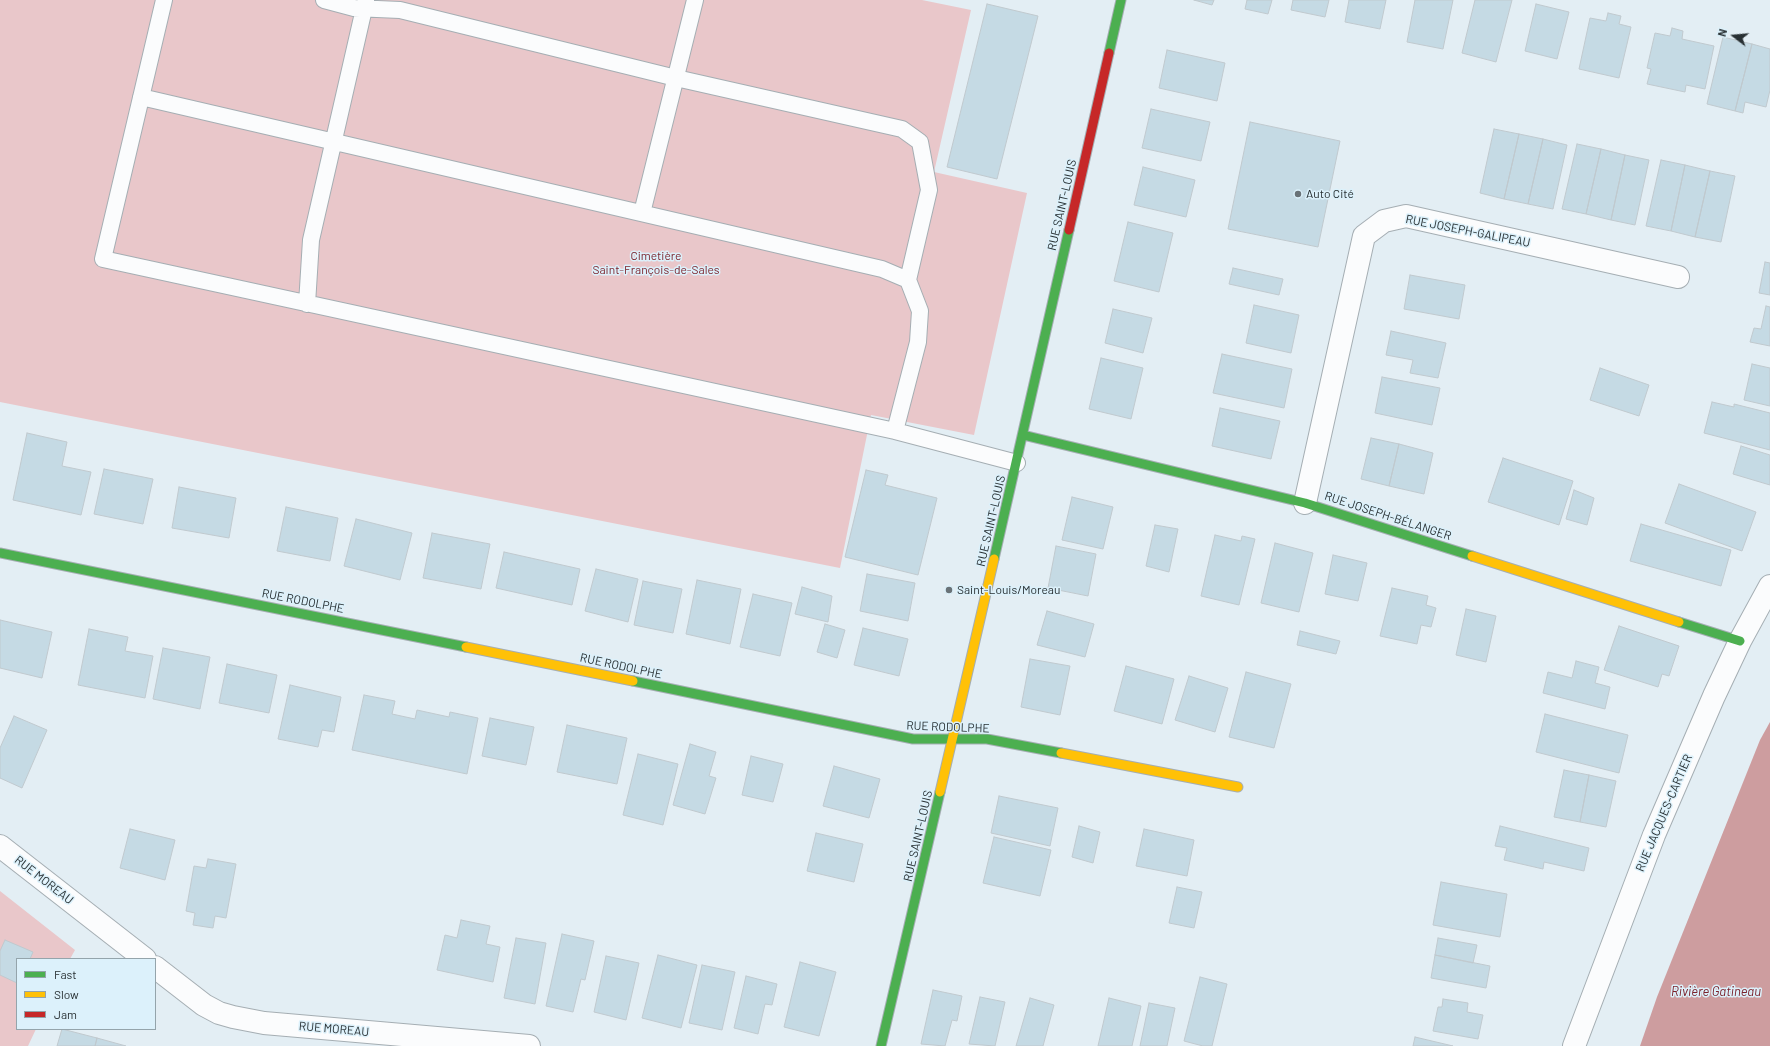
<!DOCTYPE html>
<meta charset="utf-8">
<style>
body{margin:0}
#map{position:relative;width:1770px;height:1046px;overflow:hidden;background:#e3eef4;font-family:Barlow,sans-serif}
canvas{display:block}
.legend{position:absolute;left:16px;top:958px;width:140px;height:72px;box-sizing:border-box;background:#dcf1fb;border:1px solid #94a4ab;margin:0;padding:5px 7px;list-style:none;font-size:12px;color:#283033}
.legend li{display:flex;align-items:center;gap:8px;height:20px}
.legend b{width:20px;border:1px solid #94a4ab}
.north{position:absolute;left:1714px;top:16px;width:40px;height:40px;-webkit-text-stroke:3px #dcf1fb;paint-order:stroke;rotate:286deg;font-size:11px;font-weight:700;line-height:16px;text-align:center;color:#283033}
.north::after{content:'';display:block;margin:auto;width:14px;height:18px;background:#283033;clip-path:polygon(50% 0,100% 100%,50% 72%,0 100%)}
</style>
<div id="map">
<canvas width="1770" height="1046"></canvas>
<ul class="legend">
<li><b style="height:5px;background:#4caf50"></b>Fast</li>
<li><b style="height:5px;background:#ffc107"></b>Slow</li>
<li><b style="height:5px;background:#c62828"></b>Jam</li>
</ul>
<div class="north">N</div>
</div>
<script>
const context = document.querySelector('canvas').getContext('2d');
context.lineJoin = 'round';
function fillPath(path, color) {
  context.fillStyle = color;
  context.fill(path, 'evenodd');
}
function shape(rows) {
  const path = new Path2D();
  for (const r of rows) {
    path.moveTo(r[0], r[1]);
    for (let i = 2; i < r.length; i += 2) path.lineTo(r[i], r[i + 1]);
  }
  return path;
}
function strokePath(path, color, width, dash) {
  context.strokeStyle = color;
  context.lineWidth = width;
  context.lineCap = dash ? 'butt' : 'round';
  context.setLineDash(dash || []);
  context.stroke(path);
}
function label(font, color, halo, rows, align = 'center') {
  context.font = font + ' Barlow,sans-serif';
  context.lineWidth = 3;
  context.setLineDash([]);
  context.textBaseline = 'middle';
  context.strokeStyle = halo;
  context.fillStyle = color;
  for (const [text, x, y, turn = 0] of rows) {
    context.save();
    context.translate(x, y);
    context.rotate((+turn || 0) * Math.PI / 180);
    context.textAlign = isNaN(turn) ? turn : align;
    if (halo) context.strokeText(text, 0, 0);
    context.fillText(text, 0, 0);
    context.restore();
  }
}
const green = shape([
 [0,0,922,0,971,10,934,172,1027,193,974,435,871,415,840,568,0,402],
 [0,891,75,950,70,959,17,959,17,1029,36,1029,28,1046,0,1046]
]);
const water = shape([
 [1770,722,1770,1046,1640,1046,1657,997,1760,740]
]);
const building = shape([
 [1194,0,1214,0,1212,5,1194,0],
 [1247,0,1272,0,1268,14,1245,9,1247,0],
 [1293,0,1329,0,1325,17,1291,10,1293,0],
 [1349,0,1386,0,1380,29,1345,22,1349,0],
 [1415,0,1453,0,1443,49,1407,42,1415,0],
 [1475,0,1512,0,1496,62,1462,53,1475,0],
 [987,4,1038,16,997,179,947,167,987,4],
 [1536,4,1569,12,1557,59,1525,51,1536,4],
 [1608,13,1621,16,1619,24,1631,27,1619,78,1579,69,1590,18,1606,21,1608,13],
 [1672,28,1683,31,1682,39,1714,46,1705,89,1686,85,1685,92,1647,84,1651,69,1647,68,1655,33,1670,36,1672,28],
 [1723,37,1752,44,1735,111,1707,104,1723,37],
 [1752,44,1770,49,1770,90,1766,107,1745,102,1743,113,1735,111,1752,44],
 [1167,50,1225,63,1217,101,1159,88,1167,50],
 [1151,109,1210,122,1201,161,1142,148,1151,109],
 [1250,122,1340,141,1318,247,1228,229,1250,122],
 [1494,129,1519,134,1504,199,1480,193,1494,129],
 [1519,134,1543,139,1528,204,1504,199,1519,134],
 [1543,139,1567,145,1553,209,1528,204,1543,139],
 [1577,144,1601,149,1586,214,1562,209,1577,144],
 [1601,149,1625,155,1611,220,1586,214,1601,149],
 [1625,155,1649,160,1635,225,1611,220,1625,155],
 [1661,160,1685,165,1671,231,1646,226,1661,160],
 [1685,165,1710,171,1695,237,1671,231,1685,165],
 [1143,167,1195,180,1186,217,1134,205,1143,167],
 [1710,171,1735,176,1721,242,1695,237,1710,171],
 [1128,222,1173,233,1159,292,1114,281,1128,222],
 [1765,262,1770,263,1770,295,1759,293,1765,262],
 [1233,268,1283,279,1279,295,1229,284,1233,268],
 [1410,275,1465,285,1459,319,1404,309,1410,275],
 [1254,305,1299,315,1291,353,1246,343,1254,305],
 [1766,306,1770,307,1770,346,1750,342,1754,328,1761,329,1766,306],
 [1113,309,1152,318,1143,353,1105,343,1113,309],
 [1391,331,1446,343,1438,378,1410,373,1413,360,1386,355,1391,331],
 [1222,354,1292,369,1284,408,1213,393,1222,354],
 [1101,358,1143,368,1131,419,1089,409,1101,358],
 [1752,364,1770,368,1770,406,1744,400,1752,364],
 [1600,368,1649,385,1639,416,1590,400,1600,368],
 [1382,377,1440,388,1432,425,1375,413,1382,377],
 [1712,402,1734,407,1734,404,1770,413,1770,450,1704,433,1712,402],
 [1220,408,1280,421,1271,459,1212,446,1220,408],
 [27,433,67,442,62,466,91,472,81,515,13,500,27,433],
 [1371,438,1399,444,1389,486,1361,479,1371,438],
 [1399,444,1433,453,1424,494,1389,486,1399,444],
 [1741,446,1770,455,1770,485,1733,474,1741,446],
 [1503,458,1573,481,1559,525,1488,502,1503,458],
 [104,469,153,479,143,524,94,514,104,469],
 [866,470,888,475,885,485,937,498,918,575,845,557,866,470],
 [1679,484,1756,512,1742,551,1665,523,1679,484],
 [179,487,236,498,229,538,172,528,179,487],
 [1574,490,1594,498,1587,525,1566,519,1574,490],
 [1072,497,1113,507,1103,549,1062,540,1072,497],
 [286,507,338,518,330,561,277,551,286,507],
 [356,519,412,533,400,580,344,566,356,519],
 [1641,524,1731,550,1721,586,1630,561,1641,524],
 [1155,525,1178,529,1169,572,1146,566,1155,525],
 [432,533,490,544,481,589,423,578,432,533],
 [1215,535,1241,541,1242,536,1255,539,1239,605,1201,596,1215,535],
 [1275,543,1313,553,1299,612,1261,603,1275,543],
 [1056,546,1096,554,1088,596,1048,588,1056,546],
 [504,552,580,569,572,605,496,588,504,552],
 [1333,555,1367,563,1358,601,1325,594,1333,555],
 [596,569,638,579,628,622,585,611,596,569],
 [867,574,915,583,908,621,860,611,867,574],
 [697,580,741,589,730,644,686,634,697,580],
 [643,581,682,589,673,633,634,625,643,581],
 [802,587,832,596,828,622,795,614,802,587],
 [1392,588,1428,596,1426,605,1436,608,1431,627,1421,625,1417,644,1380,636,1392,588],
 [753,594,792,603,780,656,740,647,753,594],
 [1466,609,1496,616,1486,662,1456,655,1466,609],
 [1047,611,1094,624,1085,657,1037,645,1047,611],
 [0,620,52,632,42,678,0,668,0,620],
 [825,624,845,630,837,658,817,652,825,624],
 [1619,626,1679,646,1669,676,1662,674,1658,687,1604,670,1619,626],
 [863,628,908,639,899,676,854,665,863,628],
 [89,629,128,637,125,651,153,656,145,698,78,685,89,629],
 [1300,631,1340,641,1336,654,1297,645,1300,631],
 [163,648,210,657,200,709,153,699,163,648],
 [1030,659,1070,666,1060,715,1021,707,1030,659],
 [1576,661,1599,667,1595,683,1610,687,1605,709,1543,693,1548,672,1572,678,1576,661],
 [227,664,277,675,269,713,219,703,227,664],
 [1126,666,1174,679,1162,724,1114,711,1126,666],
 [1246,672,1291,684,1274,748,1229,737,1246,672],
 [1189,676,1228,688,1215,732,1175,720,1189,676],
 [290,685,341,697,334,732,322,730,318,747,278,739,290,685],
 [364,695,395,701,392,714,415,719,417,710,449,717,450,712,478,718,467,774,352,750,364,695],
 [1545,714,1628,735,1619,773,1536,752,1545,714],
 [14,716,47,730,22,788,0,778,0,748,14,716],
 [490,718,534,727,526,765,482,756,490,718],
 [567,725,627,738,617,784,557,772,567,725],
 [690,744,716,752,709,776,716,778,705,814,673,805,690,744],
 [638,754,678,764,663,825,623,815,638,754],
 [751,756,783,764,773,802,742,795,751,756],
 [834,766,880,779,869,818,823,806,834,766],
 [1564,770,1589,775,1580,822,1554,817,1564,770],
 [1589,775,1616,781,1606,827,1580,822,1589,775],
 [999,796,1058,808,1050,846,991,833,999,796],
 [1079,826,1100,832,1093,863,1072,857,1079,826],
 [1500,826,1589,848,1584,871,1544,862,1543,869,1504,860,1507,848,1495,846,1500,826],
 [130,829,175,840,165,880,120,868,130,829],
 [1144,829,1194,840,1187,876,1136,866,1144,829],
 [816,833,863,844,854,882,807,871,816,833],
 [994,837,1051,850,1040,896,983,883,994,837],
 [208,859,236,864,226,918,215,916,213,928,193,925,195,913,186,911,194,866,206,868,208,859],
 [1441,882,1507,894,1500,937,1433,925,1441,882],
 [1177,887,1202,892,1194,928,1169,923,1177,887],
 [461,920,490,926,486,944,500,947,493,982,437,970,445,935,457,938,461,920],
 [562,934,594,941,585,980,581,979,573,1012,546,1006,562,934],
 [516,938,546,943,535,1004,504,998,516,938],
 [1438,938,1477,945,1473,963,1435,955,1438,938],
 [5,940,33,952,30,959,17,959,17,983,0,975,0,951,5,940],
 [658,955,697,965,681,1028,642,1018,658,955],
 [1435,955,1490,966,1486,988,1431,978,1435,955],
 [606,956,639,963,626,1020,594,1012,606,956],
 [800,962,836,972,819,1036,784,1027,800,962],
 [702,965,735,972,722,1030,689,1023,702,965],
 [746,976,777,984,772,1005,765,1004,758,1034,734,1028,746,976],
 [1200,977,1227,984,1212,1046,1203,1046,1184,1041,1200,977],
 [933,990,962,996,957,1021,952,1020,945,1046,921,1044,933,990],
 [980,997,1005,1002,995,1046,969,1044,980,997],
 [1030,998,1054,1005,1043,1046,1016,1046,1030,998],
 [1109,998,1141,1006,1132,1046,1098,1046,1109,998],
 [1443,999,1468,1003,1467,1012,1483,1015,1478,1039,1433,1031,1438,1007,1442,1007,1443,999],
 [1149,1003,1175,1008,1167,1046,1140,1046,1149,1003],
 [62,1029,97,1038,95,1046,57,1046,62,1029],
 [1415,1037,1453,1046,1413,1046,1415,1037],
 [97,1038,126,1046,95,1046,97,1038]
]);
const lane = shape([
 [164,0,103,259,895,431,1017,463],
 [324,0,354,8,400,10,676,78,902,129,920,142,929,190,908,280],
 [141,97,882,269,908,280,920,311,918,342,895,431],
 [642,213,695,0],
 [307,304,311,240,366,0]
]);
const street = shape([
 [1305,503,1364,236,1384,221,1406,216,1678,277],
 [0,846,145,959],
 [155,967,204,1005,219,1013,233,1017,264,1023,529,1046],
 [1574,1046,1654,835,1714,696,1740,641,1770,586]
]);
const fast = shape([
 [1109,53,1121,0],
 [1023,435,1305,503,1472,556],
 [0,553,466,647],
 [994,559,1069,230],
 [1679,622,1740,641],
 [633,681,913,739,987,739,1061,753],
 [881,1046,940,792]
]);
const slow = shape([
 [1472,556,1679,622],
 [466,647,633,681],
 [1061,753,1238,787],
 [940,792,994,559]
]);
const jam = shape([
 [1069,230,1109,53]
]);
const markers = [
 [1298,194,4,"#697277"],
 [949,590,4,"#697277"]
];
const poiNames = [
 ["Auto Cité",1306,194],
 ["Saint-Louis/Moreau",957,590]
];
const streetNames = [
 ["RUE SAINT-LOUIS",1062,205,-77],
 ["RUE JOSEPH-GALIPEAU",1468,231,11],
 ["RUE JOSEPH-BÉLANGER",1388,516,18],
 ["RUE SAINT-LOUIS",991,521,-77],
 ["RUE RODOLPHE",303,601,11],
 ["RUE RODOLPHE",621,666,12],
 ["RUE RODOLPHE",948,727,2],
 ["RUE JACQUES-CARTIER",1664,813,-67],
 ["RUE SAINT-LOUIS",918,836,-77],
 ["RUE MOREAU",44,880,38],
 ["RUE MOREAU",334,1029,5]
];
const parkNames = [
 ["Cimetière",656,256],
 ["Saint-François-de-Sales",656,270]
];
const waterNames = [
 ["Rivière Gatineau",1716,992]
];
fillPath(green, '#e9c7ca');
fillPath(water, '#cd9d9f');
fillPath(building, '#c5dae4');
strokePath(building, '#c0c9ce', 1);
strokePath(lane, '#a5aeb3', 18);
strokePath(street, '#a5aeb3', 24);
strokePath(fast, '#a5aeb3', 11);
strokePath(slow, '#a5aeb3', 11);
strokePath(jam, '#a5aeb3', 11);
strokePath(lane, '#fbfcfd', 16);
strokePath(street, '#fbfcfd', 22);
strokePath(fast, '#4caf50', 9);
strokePath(slow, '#ffc107', 9);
strokePath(jam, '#c62828', 9);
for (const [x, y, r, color] of markers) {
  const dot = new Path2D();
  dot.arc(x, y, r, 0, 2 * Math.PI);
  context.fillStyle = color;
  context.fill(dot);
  strokePath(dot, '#dcf1fb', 1.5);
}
label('12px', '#283033', '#dcf1fb', poiNames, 'left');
label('12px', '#283033', '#dcf1fb', streetNames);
label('12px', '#7c232c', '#dcf1fb', parkNames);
label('italic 13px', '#7b212b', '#dcf1fb', waterNames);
</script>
